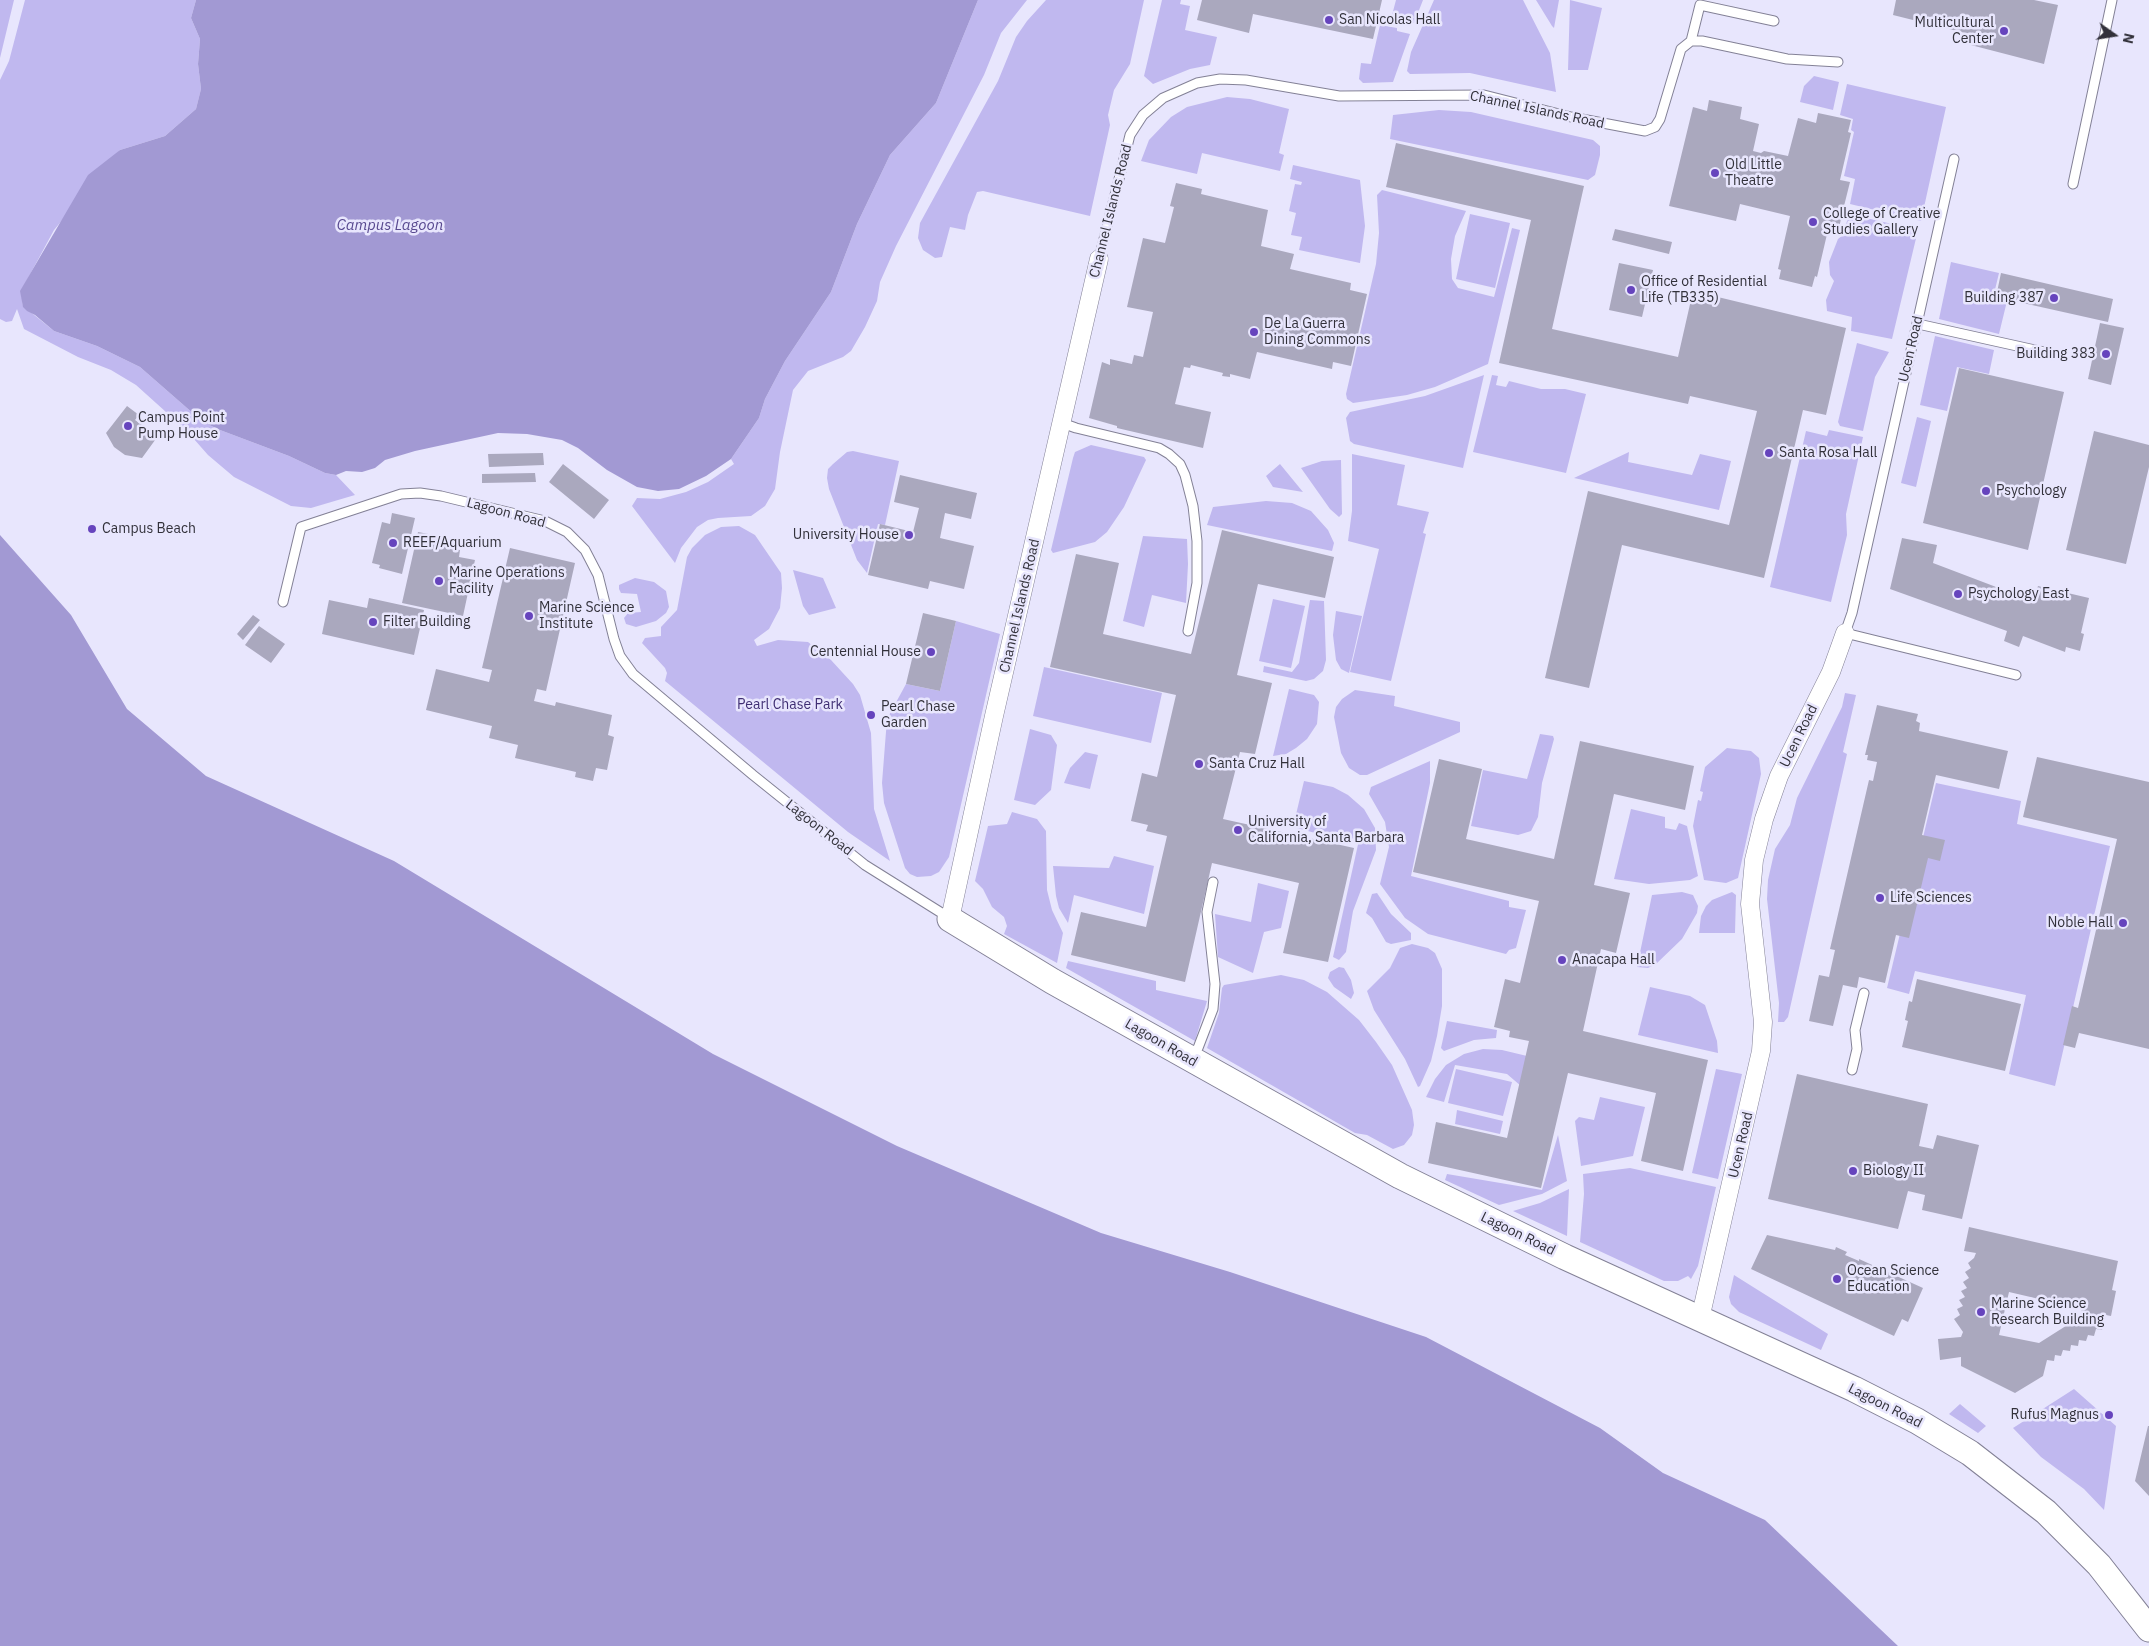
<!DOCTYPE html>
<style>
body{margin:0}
#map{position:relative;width:2149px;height:1646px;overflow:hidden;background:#e8e6fd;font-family:"IBM Plex Sans",sans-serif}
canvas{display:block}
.north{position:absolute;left:2089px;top:10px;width:50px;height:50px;-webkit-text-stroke:4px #e8e6fd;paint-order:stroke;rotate:103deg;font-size:14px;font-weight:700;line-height:20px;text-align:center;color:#32313a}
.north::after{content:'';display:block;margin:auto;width:18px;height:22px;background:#32313a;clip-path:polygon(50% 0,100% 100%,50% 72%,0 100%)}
</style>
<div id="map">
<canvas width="2149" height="1646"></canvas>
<div class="north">N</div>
</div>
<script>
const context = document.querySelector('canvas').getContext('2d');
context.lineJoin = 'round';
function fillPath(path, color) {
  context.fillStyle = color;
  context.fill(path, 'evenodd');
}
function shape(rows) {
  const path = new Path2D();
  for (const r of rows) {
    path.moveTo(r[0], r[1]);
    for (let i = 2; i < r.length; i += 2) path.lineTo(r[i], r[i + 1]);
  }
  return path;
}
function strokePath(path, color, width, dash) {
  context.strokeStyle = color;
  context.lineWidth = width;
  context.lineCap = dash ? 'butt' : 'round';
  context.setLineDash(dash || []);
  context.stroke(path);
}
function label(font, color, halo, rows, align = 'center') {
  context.font = font + ' "IBM Plex Sans",sans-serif';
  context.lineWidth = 5;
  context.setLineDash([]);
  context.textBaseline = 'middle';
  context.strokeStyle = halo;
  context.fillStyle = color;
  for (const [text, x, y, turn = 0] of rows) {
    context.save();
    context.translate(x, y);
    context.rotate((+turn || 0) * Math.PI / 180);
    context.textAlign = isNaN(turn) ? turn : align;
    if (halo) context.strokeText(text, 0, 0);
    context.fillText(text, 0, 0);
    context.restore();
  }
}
const green = shape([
 [0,0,14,0,0,58],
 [25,0,196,0,191,18,200,39,198,64,201,89,196,109,165,136,120,150,54,230,21,291,23,306,54,331,97,346,140,367,203,422,220,430,289,456,325,473,336,475,355,495,311,508,291,506,234,477,208,455,186,430,136,385,111,370,78,357,24,329,17,309,12,321,6,322,0,319,0,80,9,61],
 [978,0,1027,0,1001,33,984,75,896,246,880,282,877,301,865,327,851,351,843,357,808,371,793,390,780,452,775,489,765,506,751,516,718,518,708,520,697,527,681,548,675,563,632,506,637,498,660,499,686,492,708,482,734,464,731,459,759,418,765,399,785,361,831,292,857,224,890,155,936,103],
 [1046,0,1144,0,1130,64,1114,90,1108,115,1110,125,1090,216,983,191,977,192,968,215,965,230,950,227,942,257,935,258,923,250,918,238,920,223,998,81,1016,37,1027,21],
 [1162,0,1181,0,1180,4,1190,6,1185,30,1217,37,1210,65,1190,69,1153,84,1144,76],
 [1396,0,1423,0,1414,23,1391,19],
 [1434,0,1523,0,1550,53,1556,92,1470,73,1410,74,1407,71,1411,52],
 [1536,0,1559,0,1554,28,1552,26],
 [1570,0,1602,8,1588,70,1568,70],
 [1380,25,1397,28,1397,31,1410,34,1393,82,1363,83,1359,79,1361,63,1371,64],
 [1814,76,1839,82,1833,110,1800,102,1804,86],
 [1847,84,1946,107,1921,221,1850,204,1855,179,1844,176,1854,132,1851,130,1853,119,1840,115],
 [1227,97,1250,99,1289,109,1279,153,1284,155,1280,171,1202,153,1197,174,1141,161,1149,140,1171,117,1187,107],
 [1439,110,1471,112,1593,140,1600,146,1600,155,1595,175,1588,180,1390,139,1393,115],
 [1293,165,1360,180,1365,226,1360,263,1299,250,1302,237,1291,235,1296,213,1289,211,1295,184,1301,185,1302,182,1290,179],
 [1382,190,1466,211,1455,236,1451,259,1452,279,1458,288,1494,297,1512,228,1520,230,1488,364,1435,387,1407,395,1353,403,1347,399,1346,394,1376,264,1379,233,1377,195],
 [1470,214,1510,223,1495,288,1456,279],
 [1849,214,1918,230,1892,339,1851,331,1852,317,1827,311,1826,300,1834,281,1830,275,1829,262,1838,239,1843,235],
 [1951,262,1999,273,1993,298,2007,301,1999,334,1939,319],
 [1935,336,1994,350,1989,374,1957,367,1947,411,1920,405],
 [1857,343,1889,352,1875,377,1863,431,1840,426,1838,422],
 [1484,375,1463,468,1354,444,1350,441,1346,418,1350,412,1425,396],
 [1492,375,1498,376,1496,385,1506,387,1509,381,1541,389,1565,389,1586,394,1566,473,1473,452],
 [1917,417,1931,421,1916,487,1901,483],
 [1829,430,1863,437,1846,514,1847,535,1831,602,1770,587,1806,431,1827,436],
 [1091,445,1144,457,1146,460,1124,507,1107,532,1095,542,1053,553,1051,550,1073,458,1075,452],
 [853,451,899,461,885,525,878,524,867,573,857,560,829,489,827,478,828,469,833,464,847,452],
 [1629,452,1628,462,1692,475,1700,454,1731,461,1719,510,1574,478],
 [1352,454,1405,465,1397,505,1429,512,1423,533,1426,534,1391,681,1350,672,1379,549,1348,541,1352,511],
 [1341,460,1342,514,1339,517,1330,509,1301,468,1322,461],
 [1280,464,1303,492,1273,487,1266,476],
 [1266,501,1292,503,1311,511,1328,530,1334,543,1332,551,1207,525,1213,507],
 [739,526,755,535,781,573,782,588,780,608,769,629,754,640,757,646,778,640,808,642,831,660,853,684,860,695,871,733,874,809,890,861,848,832,665,681,667,673,665,668,642,643,645,638,661,636,661,627,677,610,687,557,692,548,705,535,721,527],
 [1143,536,1187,539,1188,564,1186,603,1152,595,1144,627,1123,621],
 [793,570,823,578,836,608,809,615,803,606],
 [635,578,654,582,666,591,669,607,666,613,656,621,636,627,626,624,624,618,628,613,641,612,637,594,621,593,619,589,619,585],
 [1273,599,1305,606,1291,668,1259,661],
 [1310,600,1324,601,1326,660,1323,671,1314,679,1306,681,1263,672,1264,666,1292,672,1299,663],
 [1336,611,1362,616,1349,673,1341,669,1336,660,1333,635],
 [956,621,1000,634,949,857,939,872,931,876,917,877,910,874,905,868,884,803,882,783,887,719,906,684,940,691],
 [1044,667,1162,693,1151,743,1033,716],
 [1289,689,1314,695,1319,702,1317,724,1307,739,1296,748,1286,754,1273,756],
 [1355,690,1395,696,1394,706,1460,722,1460,732,1367,775,1360,775,1349,768,1341,753,1334,717,1336,707,1342,699],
 [1845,693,1856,695,1843,752,1847,754,1788,1017,1784,1022,1778,1022,1779,1003,1767,899,1768,880,1775,849,1790,825,1797,798,1842,707],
 [1030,729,1051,735,1057,745,1051,790,1035,805,1014,800],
 [1540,734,1553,736,1554,739,1542,783,1538,817,1531,831,1518,835,1471,826,1483,770,1527,779],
 [1727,748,1751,751,1759,758,1761,774,1738,878,1726,883,1704,880,1693,826,1698,800,1701,801,1703,792,1700,791,1705,767],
 [1085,752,1098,755,1090,789,1064,783,1070,768],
 [1430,761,1430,783,1411,876,1509,901,1509,907,1526,910,1516,948,1509,950,1506,954,1428,934,1405,918,1380,884,1389,847,1385,822,1369,794,1371,787],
 [1304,781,1333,787,1348,795,1364,809,1375,828,1376,850,1353,911,1346,952,1339,960,1333,957,1359,840,1334,834,1319,834,1293,827],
 [1936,783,2021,801,2017,824,2110,846,2055,1086,2009,1074,2026,995,1915,971,1909,994,1887,988],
 [1631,809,1665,817,1665,828,1676,830,1679,823,1687,826,1698,876,1690,880,1649,884,1614,879],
 [1012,812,1037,819,1046,831,1047,890,1052,910,1063,933,1057,963,1004,934,1007,926,1004,917,992,907,983,889,975,881,988,826,1007,824],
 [1114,856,1154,866,1144,914,1074,895,1068,923,1059,908,1056,896,1053,866,1109,868],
 [1258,883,1289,891,1281,928,1264,932,1253,973,1218,957,1215,914,1251,922],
 [1682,892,1693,895,1698,906,1697,913,1682,939,1656,964,1648,968,1637,967,1652,895],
 [1732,892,1736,895,1735,933,1699,933,1701,916,1706,906,1712,900],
 [1377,893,1391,914,1411,933,1411,940,1391,944,1386,942,1372,918,1366,913,1372,894],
 [1412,944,1428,948,1435,953,1442,969,1442,1006,1437,1036,1431,1061,1420,1086,1418,1087,1405,1059,1374,1010,1367,991,1390,968,1400,948],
 [1068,961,1156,981,1156,990,1207,1001,1195,1041,1066,968],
 [1339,967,1344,968,1351,980,1354,993,1351,999,1334,987,1328,978,1330,972],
 [1281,975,1304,980,1327,992,1359,1020,1376,1042,1392,1065,1412,1110,1414,1125,1412,1135,1404,1145,1393,1149,1367,1135,1355,1133,1207,1048,1219,1013,1222,988,1224,985],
 [1650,987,1690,996,1705,1005,1717,1041,1718,1053,1638,1035],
 [1447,1021,1497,1030,1496,1038,1474,1040,1444,1051,1441,1048],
 [1483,1049,1502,1050,1527,1056,1521,1086,1507,1074,1455,1065,1444,1102,1426,1097,1435,1079,1446,1065,1464,1054],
 [1456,1069,1512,1082,1503,1116,1448,1103],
 [1716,1069,1742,1074,1718,1179,1692,1173],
 [1600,1097,1645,1107,1633,1156,1581,1166,1575,1121,1579,1117,1594,1120],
 [1457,1110,1503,1121,1500,1134,1455,1124],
 [1558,1135,1567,1181,1542,1194,1499,1205,1445,1180,1447,1174,1542,1190],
 [1630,1168,1716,1187,1698,1266,1691,1279,1688,1276,1678,1281,1664,1281,1580,1242,1584,1194,1583,1174],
 [1569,1189,1567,1236,1513,1211,1540,1203],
 [1734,1275,1828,1334,1821,1350,1739,1312,1731,1304,1729,1297],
 [2074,1389,2116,1426,2104,1510,2084,1489,2041,1457,2013,1428],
 [1960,1404,1986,1426,1978,1433,1949,1414]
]);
const water = shape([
 [196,0,978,0,936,103,890,155,857,224,831,292,785,361,765,399,759,418,731,459,706,476,679,489,658,491,637,487,607,470,578,448,562,440,527,434,498,433,415,451,385,460,375,468,362,472,346,471,336,475,325,473,289,456,220,430,203,422,140,367,97,346,54,331,35,315,27,311,23,307,20,291,88,175,120,150,165,136,196,109,201,89,198,64,200,39,191,18],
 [0,535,71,615,127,709,206,776,394,861,713,1054,897,1146,1101,1233,1230,1272,1426,1337,1600,1428,1663,1473,1765,1520,1898,1646,0,1646]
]);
const building = shape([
 [1202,0,1382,0,1373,39,1253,14,1249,33,1197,20],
 [1896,0,2034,0,2058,5,2044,64,1967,44,1969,34,1893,15],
 [1709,100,1742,107,1740,119,1759,124,1753,151,1761,153,1764,151,1788,156,1798,118,1816,123,1818,113,1851,120,1848,132,1851,133,1840,180,1850,182,1844,206,1838,232,1828,230,1817,277,1815,276,1812,287,1779,279,1781,270,1778,269,1790,216,1740,204,1736,221,1669,206,1693,107,1707,111],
 [1396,143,1584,186,1552,329,1678,357,1693,291,1846,328,1826,415,1803,410,1764,578,1622,545,1589,688,1545,678,1588,491,1729,525,1757,411,1690,396,1688,404,1499,363,1531,220,1386,187],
 [1176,183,1202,189,1201,194,1268,210,1261,246,1294,254,1290,269,1351,283,1350,290,1367,294,1351,366,1333,362,1332,369,1257,352,1250,379,1230,374,1230,377,1222,376,1223,373,1191,365,1190,368,1184,367,1175,404,1211,412,1203,448,1117,428,1117,426,1089,418,1102,362,1110,365,1110,359,1132,364,1134,355,1143,357,1153,312,1127,307,1143,238,1165,243,1174,207,1170,206],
 [1615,229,1672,242,1669,254,1612,240],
 [1619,263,1653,270,1642,317,1609,310],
 [2001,273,2113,299,2108,322,1996,297],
 [2100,323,2124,328,2111,385,2088,379],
 [1959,368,2064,392,2028,550,1923,523],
 [127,406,139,415,135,420,158,436,142,458,125,455,114,447,106,433],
 [2094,431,2149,445,2149,467,2126,564,2066,550],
 [543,453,544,465,489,467,488,454],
 [563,464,609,500,594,519,549,482],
 [535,473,536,482,482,483,482,474],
 [900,475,977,493,971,519,945,513,940,538,974,546,964,589,930,581,928,589,868,575,880,524,913,532,919,508,894,502],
 [392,513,415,518,402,574,379,568,380,565,372,563,382,522,390,524],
 [1222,530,1334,557,1325,598,1258,584,1237,675,1272,683,1255,754,1240,752,1223,819,1354,848,1328,962,1283,953,1299,883,1212,863,1185,982,1071,955,1081,912,1146,927,1167,836,1146,831,1148,825,1131,821,1142,773,1157,777,1176,695,1050,667,1076,554,1119,563,1103,634,1191,654],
 [418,532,439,536,437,545,443,546,444,542,455,545,454,549,460,550,459,557,475,560,463,616,402,603],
 [1902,538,1937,545,1933,563,2033,601,2038,586,2089,598,2081,633,2084,634,2080,651,2066,647,2065,652,2023,636,2019,647,2004,641,2007,631,1890,589],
 [510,548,575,563,546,691,537,689,534,701,555,706,556,702,612,715,608,735,614,737,607,770,596,768,593,781,575,777,576,772,515,758,518,745,489,738,492,726,426,710,436,669,489,682,492,670,482,668],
 [369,598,424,610,414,655,322,634,329,600,367,608],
 [923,613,956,621,940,691,906,684],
 [253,615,260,620,243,640,237,634],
 [259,626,285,644,271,663,245,645],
 [1877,705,1918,714,1916,721,1920,723,1919,731,2008,751,1999,789,1936,775,1922,835,1945,840,1940,861,1928,858,1909,938,1896,935,1885,983,1859,977,1857,988,1843,985,1833,1026,1809,1021,1819,975,1829,977,1835,950,1830,949,1869,780,1873,781,1877,762,1867,760,1868,755,1865,755],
 [1580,741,1694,766,1685,810,1614,794,1594,885,1630,893,1616,953,1601,949,1583,1031,1708,1060,1683,1171,1641,1161,1656,1093,1568,1073,1541,1188,1428,1163,1436,1122,1507,1138,1529,1041,1509,1037,1510,1031,1494,1027,1505,979,1520,983,1539,901,1413,872,1439,759,1482,769,1466,839,1554,859],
 [2037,757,2149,782,2149,1049,2079,1033,2075,1048,2063,1045,2072,1006,2078,1008,2117,839,2023,817],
 [1917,979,2021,1004,2005,1071,1902,1047,1908,1021,1905,1020,1909,1001,1912,1002],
 [1797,1074,1928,1104,1919,1146,1933,1149,1937,1135,1979,1145,1962,1219,1922,1210,1925,1195,1908,1191,1898,1229,1768,1199],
 [1969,1227,2118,1261,2112,1290,2116,1291,2111,1316,2106,1315,2102,1330,2096,1329,2094,1336,2088,1335,2086,1341,2079,1340,2078,1346,2071,1345,2070,1351,2063,1350,2061,1356,2055,1355,2054,1361,2047,1360,2043,1376,2015,1393,1961,1366,1961,1357,1940,1360,1938,1339,1961,1337,1963,1332,1954,1319,1960,1315,1957,1309,1963,1306,1959,1300,1965,1297,1961,1291,1967,1288,1963,1282,1969,1278,1965,1272,1971,1268,1968,1263,1974,1258,1976,1253,1964,1251],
 [2009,1292,2082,1309,2080,1317,2039,1343,1999,1335],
 [1767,1235,1835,1250,1836,1247,1847,1252,1845,1255,1859,1261,1859,1259,1923,1288,1908,1322,1902,1319,1894,1336,1751,1269],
 [2148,1426,2149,1426,2149,1496,2135,1481]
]);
const lane = shape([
 [1691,41,1700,5,1774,21],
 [1954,159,1852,613,1845,633,2016,675],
 [2073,184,2112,0],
 [1099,259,1130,135,1143,115,1163,98,1197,83,1220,79,1246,80,1339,96,1484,95,1571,117,1645,131,1655,127,1660,119,1681,49,1691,41,1702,41,1787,59,1838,62],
 [1918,324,2053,354],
 [1062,423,1076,428,1159,448,1169,454,1180,464,1185,475,1193,506,1197,541,1197,583,1188,631],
 [283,602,301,527,401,494,420,493,441,496,545,521,567,532,585,550,598,575,614,639,620,656,633,674,753,775,865,865,948,917],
 [1189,1057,1198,1048,1213,1009,1215,984,1207,912,1213,882],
 [1852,1070,1857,1049,1855,1030,1864,993]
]);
const street = shape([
 [950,919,994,716,1099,259],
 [1700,1319,1761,1051,1763,1022,1750,904,1754,860,1764,819,1779,776,1831,672,1845,633]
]);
const secondary = shape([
 [950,919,1052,981,1400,1176,1565,1257,1854,1389,1917,1421,1970,1453,2046,1512,2099,1565,2149,1629]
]);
const markers = [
 [1329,20,5,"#6644bd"],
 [2004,31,5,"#6644bd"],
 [1715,173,5,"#6644bd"],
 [1813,222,5,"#6644bd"],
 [1631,290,5,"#6644bd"],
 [2054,298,5,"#6644bd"],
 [1254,332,5,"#6644bd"],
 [2106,354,5,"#6644bd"],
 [128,426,5,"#6644bd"],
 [1769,453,5,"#6644bd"],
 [1986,491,5,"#6644bd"],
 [92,529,5,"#6644bd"],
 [909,535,5,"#6644bd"],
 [393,543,5,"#6644bd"],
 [439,581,5,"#6644bd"],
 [1958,594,5,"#6644bd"],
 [529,616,5,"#6644bd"],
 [373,622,5,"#6644bd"],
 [931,652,5,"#6644bd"],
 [871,715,5,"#6644bd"],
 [1199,764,5,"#6644bd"],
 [1238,830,5,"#6644bd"],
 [1880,898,5,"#6644bd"],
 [2123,923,5,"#6644bd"],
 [1562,960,5,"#6644bd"],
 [1853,1171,5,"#6644bd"],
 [1837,1279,5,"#6644bd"],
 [1981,1312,5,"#6644bd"],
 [2109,1415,5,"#6644bd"]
];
const poiNames = [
 ["San Nicolas Hall",1339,20],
 ["Multicultural",1994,23,"right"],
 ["Center",1994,39,"right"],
 ["Old Little",1725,165],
 ["Theatre",1725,181],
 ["College of Creative",1823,214],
 ["Studies Gallery",1823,230],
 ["Office of Residential",1641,282],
 ["Life (TB335)",1641,298],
 ["Building 387",2044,298,"right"],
 ["De La Guerra",1264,324],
 ["Dining Commons",1264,340],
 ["Building 383",2096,354,"right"],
 ["Campus Point",138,418],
 ["Pump House",138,434],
 ["Santa Rosa Hall",1779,453],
 ["Psychology",1996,491],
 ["Campus Beach",102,529],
 ["University House",899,535,"right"],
 ["REEF/Aquarium",403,543],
 ["Marine Operations",449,573],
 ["Facility",449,589],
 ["Psychology East",1968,594],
 ["Marine Science",539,608],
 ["Institute",539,624],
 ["Filter Building",383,622],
 ["Centennial House",921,652,"right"],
 ["Pearl Chase",881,707],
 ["Garden",881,723],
 ["Santa Cruz Hall",1209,764],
 ["University of",1248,822],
 ["California, Santa Barbara",1248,838],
 ["Life Sciences",1890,898],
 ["Noble Hall",2113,923,"right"],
 ["Anacapa Hall",1572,960],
 ["Biology II",1863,1171],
 ["Ocean Science",1847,1271],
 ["Education",1847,1287],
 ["Marine Science",1991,1304],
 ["Research Building",1991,1320],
 ["Rufus Magnus",2099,1415,"right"]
];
const streetNames = [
 ["Channel Islands Road",1537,110,12],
 ["Channel Islands Road",1111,211,-76],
 ["Ucen Road",1911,349,-77],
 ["Lagoon Road",506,513,15],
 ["Channel Islands Road",1020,606,-77],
 ["Ucen Road",1799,736,-64],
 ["Lagoon Road",819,828,38],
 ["Lagoon Road",1161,1043,30],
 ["Ucen Road",1741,1145,-77],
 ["Lagoon Road",1518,1234,26],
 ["Lagoon Road",1885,1406,27]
];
const parkNames = [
 ["Pearl Chase Park",790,705]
];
const waterNames = [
 ["Campus Lagoon",390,226]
];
fillPath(green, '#c0b8ef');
fillPath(water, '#a299d3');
fillPath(building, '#aaa8be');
strokePath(lane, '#838196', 11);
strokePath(street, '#838196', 19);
strokePath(secondary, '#838196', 27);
strokePath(lane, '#fff', 9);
strokePath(street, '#fff', 18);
strokePath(secondary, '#fff', 25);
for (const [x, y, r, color] of markers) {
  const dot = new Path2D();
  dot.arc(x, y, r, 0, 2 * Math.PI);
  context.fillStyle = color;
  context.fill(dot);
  strokePath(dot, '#e8e6fd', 2);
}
label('14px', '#32313a', '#e8e6fd', poiNames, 'left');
label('14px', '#32313a', '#e8e6fd', streetNames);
label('14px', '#3f2e73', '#e8e6fd', parkNames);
label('italic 15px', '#584990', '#e8e6fd', waterNames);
</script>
